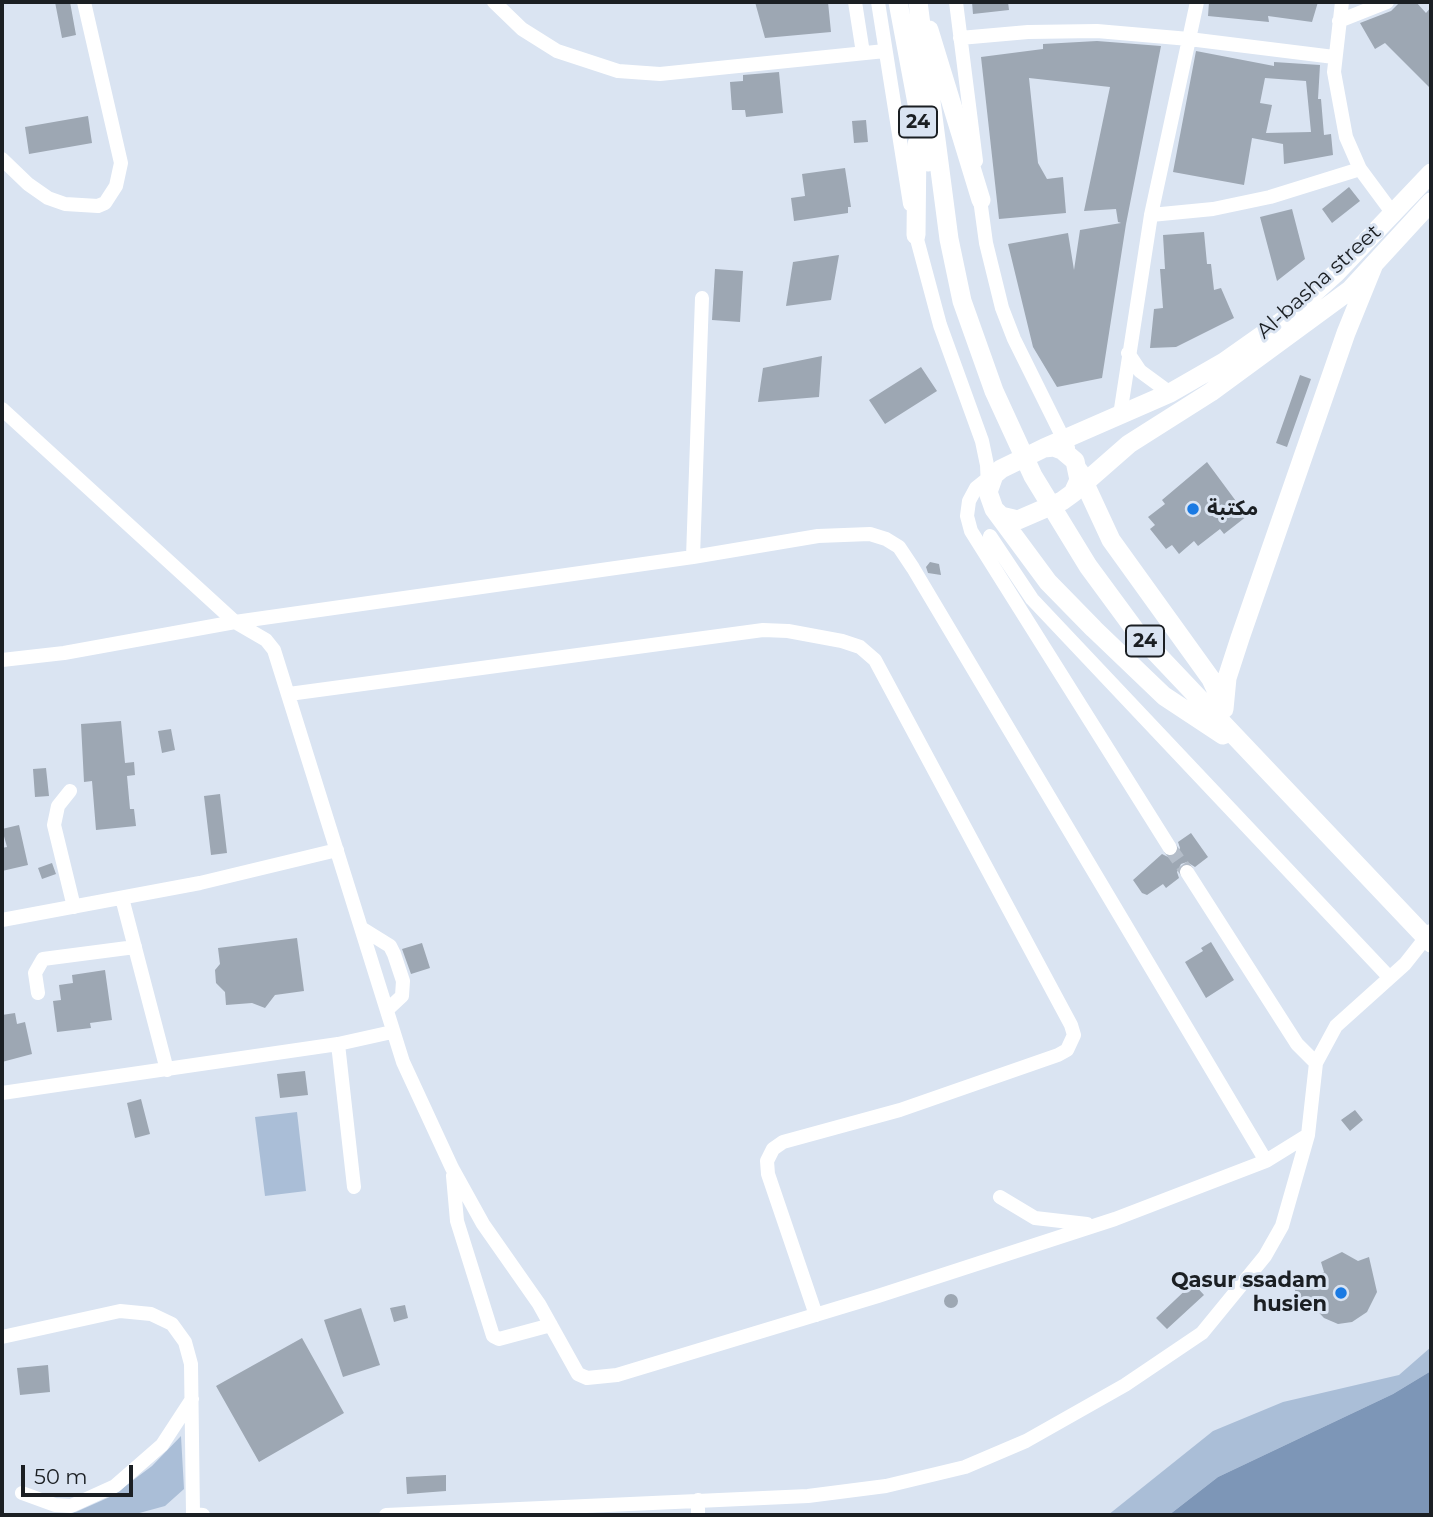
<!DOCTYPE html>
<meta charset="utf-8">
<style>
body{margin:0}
#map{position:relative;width:1433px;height:1517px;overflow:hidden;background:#dae4f2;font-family:Montserrat,sans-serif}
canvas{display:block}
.frame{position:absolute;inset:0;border:4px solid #1b1f23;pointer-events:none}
.scale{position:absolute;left:21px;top:1465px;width:112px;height:32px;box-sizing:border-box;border:4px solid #1b1f23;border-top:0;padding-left:9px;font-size:21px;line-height:24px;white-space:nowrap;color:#1b1f23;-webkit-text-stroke:5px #dae4f2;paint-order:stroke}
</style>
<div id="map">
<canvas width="1433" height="1517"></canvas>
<div class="frame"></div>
<div class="scale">50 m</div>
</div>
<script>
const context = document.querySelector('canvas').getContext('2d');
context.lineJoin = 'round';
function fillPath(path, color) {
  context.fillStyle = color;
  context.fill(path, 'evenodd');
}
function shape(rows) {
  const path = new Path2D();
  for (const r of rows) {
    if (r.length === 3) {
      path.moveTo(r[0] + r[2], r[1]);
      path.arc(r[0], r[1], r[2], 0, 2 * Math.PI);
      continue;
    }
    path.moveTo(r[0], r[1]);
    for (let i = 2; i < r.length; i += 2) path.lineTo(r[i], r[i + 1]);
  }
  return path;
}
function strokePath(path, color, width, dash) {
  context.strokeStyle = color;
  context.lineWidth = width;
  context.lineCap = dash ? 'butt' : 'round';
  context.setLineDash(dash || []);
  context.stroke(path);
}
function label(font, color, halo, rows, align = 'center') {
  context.font = font + ' Montserrat,"Noto Sans Arabic",sans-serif';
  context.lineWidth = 6;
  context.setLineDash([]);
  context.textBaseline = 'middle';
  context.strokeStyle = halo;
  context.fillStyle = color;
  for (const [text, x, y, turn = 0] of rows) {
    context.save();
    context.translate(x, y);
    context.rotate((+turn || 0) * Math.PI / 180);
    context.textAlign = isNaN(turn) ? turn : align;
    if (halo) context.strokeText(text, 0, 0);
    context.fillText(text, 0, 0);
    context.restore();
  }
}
const green = shape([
 [297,1112,306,1191,265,1196,255,1117],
 [1431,1347,1431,1371,1393,1394,1218,1477,1169,1515,1108,1515,1213,1431,1283,1402,1399,1375],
 [181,1436,184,1489,165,1506,132,1515,51,1515,76,1512,112,1496,152,1466]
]);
const water = shape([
 [1431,1371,1431,1515,1169,1515,1218,1477,1393,1394]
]);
const building = shape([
 [55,2,70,2,76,35,62,38],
 [755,2,828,2,831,32,765,38],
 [972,2,1008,2,1009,10,973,14],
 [1209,2,1318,2,1312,22,1268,16,1269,22,1208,16],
 [1400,2,1416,2,1426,13,1431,7,1431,89,1385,43,1375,49,1360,23,1391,11],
 [1097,41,1161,46,1126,224,1102,378,1057,387,1033,347,1008,244,1068,233,1074,270,1080,230,1121,223,1118,222,1116,209,1084,211,1110,87,1029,78,1038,163,1047,179,1063,177,1066,213,999,219,981,57,1043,49,1043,44],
 [1196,51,1274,66,1274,62,1320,65,1318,99,1321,99,1324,135,1331,134,1333,155,1284,164,1283,144,1252,138,1244,185,1173,172],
 [1265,78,1306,81,1311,132,1266,133,1272,105,1260,103],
 [779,72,783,113,746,117,745,110,732,110,730,82,743,81,743,75],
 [88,116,92,143,29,154,25,127],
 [866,120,868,142,854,143,852,121],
 [845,168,851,207,848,207,848,213,794,221,791,198,805,196,802,174],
 [1349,187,1360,201,1332,223,1322,209],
 [1292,209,1305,259,1277,281,1260,217],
 [1204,232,1207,264,1211,264,1214,290,1221,288,1234,318,1176,347,1150,348,1154,309,1163,308,1160,269,1165,269,1163,235],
 [839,255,831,300,786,306,793,262],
 [715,269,743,271,740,322,712,320],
 [822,356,819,397,758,402,763,368],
 [921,367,937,391,885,424,869,400],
 [1300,375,1311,379,1287,447,1276,443],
 [1207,462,1247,516,1224,534,1220,529,1198,546,1194,541,1179,554,1172,545,1166,549,1150,529,1155,525,1148,517,1165,504,1162,500],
 [930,562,939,564,941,575,928,573,926,567],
 [121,721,125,763,134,762,135,775,127,776,130,809,134,809,136,826,96,830,92,781,84,782,81,724],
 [171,729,175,750,162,753,158,731],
 [46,768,49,796,35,797,33,769],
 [220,794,227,853,211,855,204,796],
 [19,825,28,865,2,871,2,848,7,847,2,829],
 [1191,833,1208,857,1195,867,1187,862,1181,864,1177,872,1179,878,1166,888,1163,884,1147,895,1142,893,1133,880,1162,854,1170,858,1176,856,1180,848,1178,842],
 [52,863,56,874,42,879,38,868],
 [297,938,304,991,275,995,265,1008,252,1003,226,1005,225,992,216,983,215,970,220,964,218,948],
 [1211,942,1234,980,1206,998,1185,962,1203,951,1201,948],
 [422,943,430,968,411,974,402,949],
 [105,970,112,1020,90,1023,91,1028,57,1032,53,1001,61,1000,59,985,73,983,72,975],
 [15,1013,17,1024,25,1022,32,1054,2,1062,2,1015],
 [305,1071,308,1095,280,1098,277,1074],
 [141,1099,150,1134,135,1138,127,1103],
 [1355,1110,1363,1120,1350,1131,1341,1120],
 [1342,1252,1358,1261,1369,1257,1377,1292,1367,1312,1352,1322,1338,1324,1324,1318,1308,1301,1298,1302,1293,1282,1324,1272,1321,1262],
 [1193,1283,1204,1295,1167,1329,1156,1318],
 [951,1301,7],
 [405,1305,408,1318,394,1322,390,1308],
 [361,1308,380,1365,343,1377,324,1320],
 [302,1338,344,1413,259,1462,216,1386],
 [48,1365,50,1392,20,1395,17,1368],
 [446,1475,446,1491,407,1494,406,1477]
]);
const minorTunnel = shape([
 [1170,848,1187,872]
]);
const minor = shape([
 [494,2,522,29,557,51,618,71,660,74,885,51],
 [855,2,863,53],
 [878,2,910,204],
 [956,2,976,161],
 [1342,2,1334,72,1346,137,1360,169,1394,215],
 [1339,21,1387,2],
 [960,38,1028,32,1097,31,1189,39,1334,57],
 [2,159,28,184,48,198,65,204,98,206,105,203,116,186,121,163,84,2],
 [979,192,986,243,1002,308,1014,339,1068,448],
 [1151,215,1213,209,1270,197,1360,169],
 [914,228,940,325,982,441,987,465,988,487],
 [1128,353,1140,371,1170,393],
 [2,409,235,622,693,557,818,536,870,534,886,539,899,547,913,568,1266,1161,1308,1135,1316,1063,1336,1026,1405,964,1431,931],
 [1120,415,1151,215,1197,2],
 [991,476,976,488,969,501,967,516,971,531,1170,848],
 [990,536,1032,599,1389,977],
 [693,557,702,298],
 [2,660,64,653,235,622,266,640,274,650,403,1062,452,1168,483,1224,539,1304,578,1374,587,1378,617,1375,878,1296,1115,1219,1266,1161],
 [289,694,763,630,788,631,842,641,860,647,875,660,1071,1025,1074,1035,1067,1050,1058,1055,900,1110,783,1142,773,1149,767,1161,768,1174,816,1315],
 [70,791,58,806,54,825,74,907],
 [1187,872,1297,1044,1316,1063],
 [122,898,167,1070],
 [2,920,200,883,337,850],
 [361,928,390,946,394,954,403,981,402,996,387,1010],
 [38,993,35,973,43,959,135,947],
 [338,1044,354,1187],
 [2,1093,338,1044,392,1032],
 [453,1176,457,1221,493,1336,499,1339,551,1325],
 [1000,1197,1035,1218,1087,1224],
 [2,1337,120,1311,151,1314,172,1324,185,1342,191,1364,193,1514,203,1515],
 [22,1493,55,1505,71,1506,115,1486,162,1445,192,1399],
 [386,1515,808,1496,886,1486,965,1467,1026,1441,1125,1385,1202,1333,1265,1256,1282,1226,1308,1135],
 [698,1515,698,1500]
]);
const major = shape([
 [898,2,928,162],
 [918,2,949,239,962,301,994,391,1033,476,1088,566,1138,634,1431,943],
 [929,30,981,200],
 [916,235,917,144],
 [1054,447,1062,450,1075,461,1079,480,1073,493,1062,501,1018,520,1001,516,994,509,988,492,994,475,1001,469,1044,448,1054,447],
 [1044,448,1170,393,1224,362,1285,319,1336,273,1431,173],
 [1079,471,1111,540,1211,679,1224,707],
 [1073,493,1129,444,1211,392,1350,290,1431,202],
 [994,509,1048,582,1094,629,1164,696,1223,735],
 [1224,709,1227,678,1240,638,1346,333,1374,264]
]);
const markers = [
 [1193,509,7,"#1a7ae3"],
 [1341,1293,7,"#1a7ae3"]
];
const shields = [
 [918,122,38],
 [1145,641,38]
];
const shieldNames = [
 ["24",918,122],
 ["24",1145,641]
];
const streetNames = [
 ["Al-basha street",1319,282,-42]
];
const poiNames = [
 ["مكتبة",1207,509],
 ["Qasur ssadam",1327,1281,"right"],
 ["husien",1327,1305,"right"]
];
fillPath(green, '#aabed7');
fillPath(water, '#7d96b7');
fillPath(building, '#9da7b3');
strokePath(minorTunnel, '#b4bdc9', 14, [14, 7]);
strokePath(minor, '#fff', 14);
strokePath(major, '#fff', 19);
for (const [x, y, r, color] of markers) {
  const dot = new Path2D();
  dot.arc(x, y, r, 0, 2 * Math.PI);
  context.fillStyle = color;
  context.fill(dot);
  strokePath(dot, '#dae4f2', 2.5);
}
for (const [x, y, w] of shields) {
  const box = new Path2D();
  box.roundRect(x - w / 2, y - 15.5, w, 31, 5);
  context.fillStyle = '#dae4f2';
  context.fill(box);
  strokePath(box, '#1b1f23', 2);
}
label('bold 19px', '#1b1f23', null, shieldNames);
label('21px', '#1b1f23', '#dae4f2', streetNames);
label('bold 21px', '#1b1f23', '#dae4f2', poiNames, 'left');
</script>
